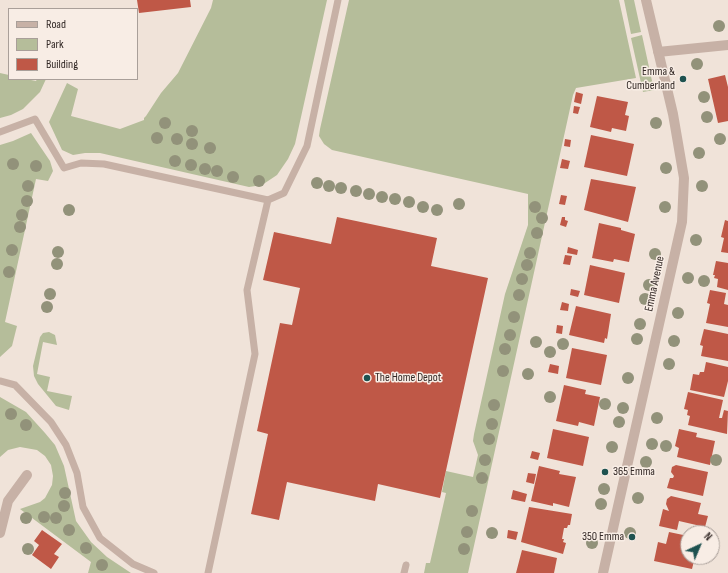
<!DOCTYPE html>
<style>
body{margin:0}
#map{position:relative;width:728px;height:573px;overflow:hidden;background:#f0e3d9;font-family:"Sofia Sans Condensed",sans-serif}
canvas{display:block}
.legend{position:absolute;left:8px;top:8px;width:130px;height:72px;box-sizing:border-box;background:#f8ede5;border:1px solid #a99f99;margin:0;padding:5px 7px;list-style:none;font-size:12px;color:#332926}
.legend li{display:flex;align-items:center;gap:8px;height:20px}
.legend b{width:20px;border:1px solid #a99f99}
.north{position:absolute;left:680px;top:525px;width:40px;height:40px;box-sizing:border-box;background:#f8ede5;border:1px solid #a99f99;border-radius:50%;rotate:44deg;font-size:11px;font-weight:700;line-height:16px;text-align:center;color:#332926}
.north::after{content:'';display:block;margin:auto;width:14px;height:18px;background:#1e5250;clip-path:polygon(50% 0,100% 100%,50% 72%,0 100%)}
</style>
<div id="map">
<canvas width="728" height="573"></canvas>
<ul class="legend">
<li><b style="height:5px;background:#c7b1a6"></b>Road</li>
<li><b style="height:11px;background:#b5bd9a"></b>Park</li>
<li><b style="height:11px;background:#bf5847"></b>Building</li>
</ul>
<div class="north">N</div>
</div>
<script>
const context = document.querySelector('canvas').getContext('2d');
context.lineJoin = 'round';
function fillPath(path, color) {
  context.fillStyle = color;
  context.fill(path, 'evenodd');
}
function shape(rows) {
  const path = new Path2D();
  for (const r of rows) {
    path.moveTo(r[0], r[1]);
    for (let i = 2; i < r.length; i += 2) path.lineTo(r[i], r[i + 1]);
  }
  return path;
}
function strokePath(path, color, width, dash) {
  context.strokeStyle = color;
  context.lineWidth = width;
  context.lineCap = dash ? 'butt' : 'round';
  context.setLineDash(dash || []);
  context.stroke(path);
}
function label(font, color, halo, rows, align = 'center') {
  context.font = font + ' "Sofia Sans Condensed",sans-serif';
  context.lineWidth = 3;
  context.setLineDash([]);
  context.textBaseline = 'middle';
  context.strokeStyle = halo;
  context.fillStyle = color;
  for (const [text, x, y, turn = 0] of rows) {
    context.save();
    context.translate(x, y);
    context.rotate((+turn || 0) * Math.PI / 180);
    context.textAlign = isNaN(turn) ? turn : align;
    if (halo) context.strokeText(text, 0, 0);
    context.fillText(text, 0, 0);
    context.restore();
  }
}
const green = shape([
 [213,0,327,0,295,144,288,159,277,175,262,185,249,187,100,153,85,153,73,155,62,150,49,122,67,83,78,89,71,116,120,129,144,120,144,118,146,116,161,93,178,73,211,8],
 [349,0,619,0,636,78,576,88,573,95,468,573,424,573,426,563,430,563,446,493,442,492,446,471,473,477,478,455,473,441,474,434,505,294,528,225,528,194,332,150,324,144,319,136,320,129],
 [624,0,634,0,641,32,631,34],
 [642,35,654,90,643,92,631,38],
 [0,73,9,75,9,79,26,79,36,81,37,79,46,79,40,92,23,109,11,115,0,118],
 [31,133,50,161,53,171,48,181,36,179,5,322,17,326,12,346,0,357,0,145,13,141],
 [49,332,55,335,57,345,43,342,37,374,50,377,47,391,72,396,69,410,56,406,38,384,34,376,33,366,40,337,43,333],
 [0,397,26,412,45,433,55,445,64,466,76,521,91,542,107,557,131,573,88,573,91,562,20,509,40,502,45,498,52,485,53,476,51,465,45,456,37,450,20,447,8,450,0,457]
]);
const building = shape([
 [137,0,190,0,191,7,139,13],
 [725,75,728,87,728,121,718,123,708,79],
 [576,92,583,94,581,104,574,102],
 [597,96,628,102,625,115,629,116,626,131,612,128,611,132,590,127],
 [574,106,580,107,578,114,573,113],
 [591,135,634,144,627,176,584,167],
 [565,139,571,140,570,147,564,146],
 [562,159,570,161,568,169,560,168],
 [591,179,636,187,628,222,584,210],
 [561,195,567,196,565,205,559,204],
 [337,217,437,238,431,266,488,278,440,498,378,484,375,501,287,482,279,520,251,514,268,434,257,431,280,323,292,325,300,288,263,280,274,232,331,244],
 [562,217,565,217,565,220,568,221,566,227,560,225],
 [725,220,728,221,728,253,721,252,724,238,721,237],
 [599,223,621,228,621,230,635,234,629,262,614,259,613,262,592,258],
 [568,247,578,250,577,255,567,253],
 [565,255,572,256,570,265,563,264],
 [716,261,728,263,728,290,717,287,718,279,714,278,715,275,713,275],
 [590,265,625,273,619,303,584,295],
 [571,289,580,291,578,297,570,295],
 [710,290,726,293,724,304,728,305,728,327,706,323,710,304,707,303],
 [562,302,569,304,568,311,560,310],
 [576,306,611,314,607,339,605,338,604,343,569,335],
 [557,325,563,326,562,334,556,333],
 [704,329,728,334,728,361,701,356,703,346,700,345],
 [572,348,607,355,601,385,566,378],
 [706,362,728,367,728,381,724,397,690,390,693,374,699,375,700,372,704,372],
 [550,364,559,366,558,374,548,372],
 [564,385,586,390,585,394,600,397,594,426,579,422,578,426,556,421],
 [688,392,723,400,719,418,722,418,724,410,728,411,727,434,688,425,690,416,687,415,688,410,684,409],
 [553,429,589,437,583,466,547,458],
 [679,429,697,433,696,437,715,441,710,465,677,457,679,448,675,446],
 [532,451,540,453,538,460,530,458],
 [676,465,708,472,703,496,667,488,670,478,673,478,674,476,671,472,672,467],
 [539,466,560,471,559,474,576,477,569,507,553,503,553,506,531,501],
 [528,473,536,474,534,484,526,482],
 [513,490,527,494,525,502,511,499],
 [671,496,701,503,698,514,708,516,705,527,679,521,677,530,659,526,663,509,669,511,666,504,667,499],
 [529,507,572,514,570,525,568,525,567,528,564,528,562,539,564,539,563,542,566,543,563,554,521,542],
 [42,530,62,544,54,554,59,557,51,569,32,555,39,545,34,541],
 [508,530,518,532,516,540,507,538],
 [669,532,688,536,688,557,695,557,692,569,654,561,658,542,666,544],
 [522,550,557,558,554,573,516,573]
]);
const service = shape([
 [0,132,35,119,64,168,81,163,104,164,268,200,284,193,307,146,338,0],
 [0,381,15,385,51,422,66,445,77,473,83,507,100,538,133,564,154,573],
 [208,573,255,354,247,290,268,200],
 [404,573,406,565]
]);
const minor = shape([
 [658,52,728,45],
 [0,533,8,501,27,475],
 [603,573,682,222,684,178,673,114,646,0]
]);
const trees = [
 [719,26],
 [697,64],
 [704,97],
 [707,117],
 [165,123],
 [656,123],
 [192,131],
 [157,138],
 [177,139],
 [720,139],
 [192,144],
 [210,148],
 [699,153],
 [175,161],
 [13,164],
 [191,165],
 [36,166],
 [666,168],
 [205,169],
 [217,171],
 [233,177],
 [259,181],
 [317,183],
 [28,186],
 [329,186],
 [702,186],
 [341,188],
 [356,191],
 [369,194],
 [382,197],
 [395,199],
 [27,201],
 [409,202],
 [459,204],
 [423,207],
 [535,207],
 [665,207],
 [69,210],
 [437,210],
 [22,215],
 [542,218],
 [20,227],
 [537,233],
 [696,240],
 [12,250],
 [58,252],
 [530,253],
 [655,254],
 [57,264],
 [527,265],
 [9,272],
 [688,278],
 [522,279],
 [704,281],
 [649,285],
 [50,294],
 [519,295],
 [645,299],
 [47,307],
 [678,313],
 [514,317],
 [640,324],
 [510,335],
 [637,339],
 [674,341],
 [536,342],
 [563,344],
 [505,349],
 [550,352],
 [669,364],
 [503,371],
 [528,374],
 [628,378],
 [550,397],
 [605,404],
 [494,405],
 [623,408],
 [11,414],
 [657,418],
 [619,422],
 [492,424],
 [26,425],
 [489,439],
 [652,444],
 [666,446],
 [612,447],
 [485,460],
 [716,460],
 [646,462],
 [482,478],
 [604,489],
 [65,493],
 [638,498],
 [601,504],
 [64,506],
 [472,511],
 [44,517],
 [26,518],
 [56,518],
 [69,530],
 [467,532],
 [492,533],
 [630,533],
 [592,543],
 [86,548],
 [28,549],
 [464,549],
 [102,565]
];
const markers = [
 [683,79,4,"#1e5250"],
 [367,378,4,"#1e5250"],
 [605,472,4,"#1e5250"],
 [632,537,4,"#1e5250"]
];
const poiNames = [
 ["Emma &",675,72],
 ["Cumberland",675,86],
 ["The Home Depot",375,378,"left"],
 ["365 Emma",613,472,"left"],
 ["350 Emma",624,537]
];
const streetNames = [
 ["Emma Avenue",655,284,-78]
];
fillPath(green, '#b5bd9a');
fillPath(building, '#bf5847');
strokePath(service, '#c7b1a6', 7);
strokePath(minor, '#c7b1a6', 10);
context.fillStyle = '#92927a';
for (const [x, y] of trees) {
  context.beginPath();
  context.arc(x, y, 6, 0, 2 * Math.PI);
  context.fill();
}
for (const [x, y, r, color] of markers) {
  const dot = new Path2D();
  dot.arc(x, y, r, 0, 2 * Math.PI);
  context.fillStyle = color;
  context.fill(dot);
  strokePath(dot, '#f8ede5', 1.5);
}
label('12px', '#332926', '#f8ede5', poiNames, 'right');
label('12px', '#332926', '#f8ede5', streetNames);
</script>
